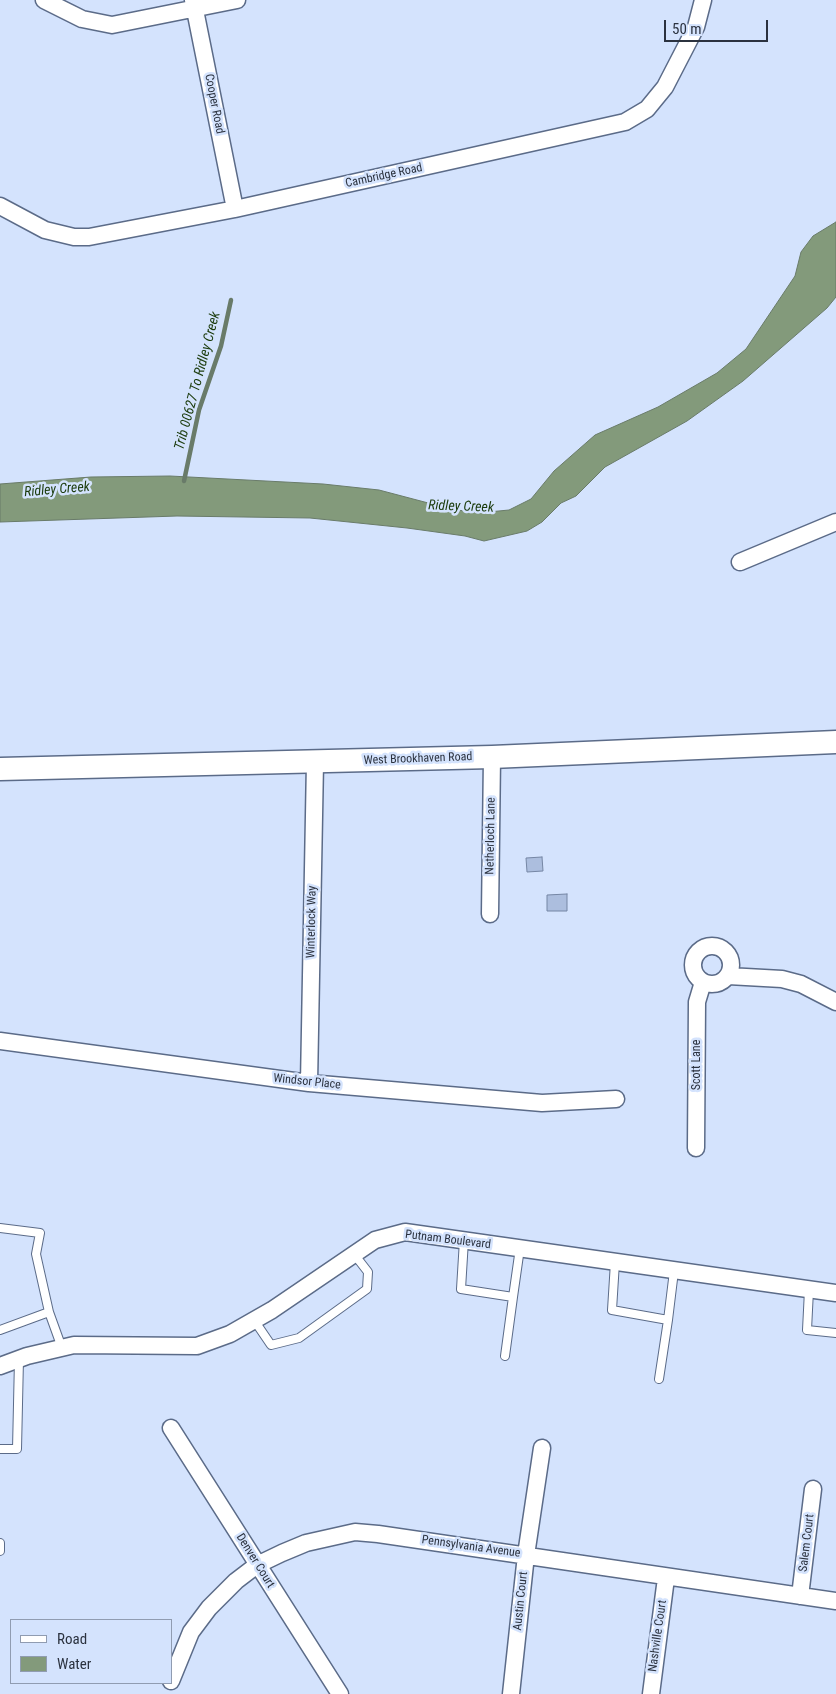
<!DOCTYPE html>
<style>
body{margin:0}
#map{position:relative;width:836px;height:1694px;overflow:hidden;background:#d4e3fd;font-family:"Roboto Condensed",sans-serif}
canvas{display:block}
.legend{position:absolute;left:10px;top:1619px;width:162px;height:65px;box-sizing:border-box;background:#d4e3fd;border:1px solid #909cb1;margin:0;padding:6px 9px;list-style:none;font-size:15px;color:#2b323f}
.legend li{display:flex;align-items:center;gap:10px;height:25px}
.legend b{width:25px;border:1px solid #909cb1}
.scale{position:absolute;left:664px;top:20px;width:104px;height:22px;box-sizing:border-box;border:2px solid #2b323f;border-top:0;padding-left:6px;font-size:15px;line-height:18px;white-space:nowrap;color:#2b323f;-webkit-text-stroke:4px #d4e3fd;paint-order:stroke}
</style>
<div id="map">
<canvas width="836" height="1694"></canvas>
<ul class="legend">
<li><b style="height:6px;background:#fff"></b>Road</li>
<li><b style="height:14px;background:#839a7b"></b>Water</li>
</ul>
<div class="scale">50 m</div>
</div>
<script>
const context = document.querySelector('canvas').getContext('2d');
context.lineJoin = 'round';
function fillPath(path, color) {
  context.fillStyle = color;
  context.fill(path, 'evenodd');
}
function shape(rows) {
  const path = new Path2D();
  for (const r of rows) {
    if (r.length === 3) {
      path.moveTo(r[0] + r[2], r[1]);
      path.arc(r[0], r[1], r[2], 0, 2 * Math.PI);
      continue;
    }
    path.moveTo(r[0], r[1]);
    for (let i = 2; i < r.length; i += 2) path.lineTo(r[i], r[i + 1]);
  }
  return path;
}
function strokePath(path, color, width, dash) {
  context.strokeStyle = color;
  context.lineWidth = width;
  context.lineCap = dash ? 'butt' : 'round';
  context.setLineDash(dash || []);
  context.stroke(path);
}
function label(font, color, halo, rows, align = 'center') {
  context.font = font + ' "Roboto Condensed",sans-serif';
  context.lineWidth = 5;
  context.setLineDash([]);
  context.textBaseline = 'middle';
  context.strokeStyle = halo;
  context.fillStyle = color;
  for (const [text, x, y, turn = 0] of rows) {
    context.save();
    context.translate(x, y);
    context.rotate((+turn || 0) * Math.PI / 180);
    context.textAlign = isNaN(turn) ? turn : align;
    if (halo) context.strokeText(text, 0, 0);
    context.fillText(text, 0, 0);
    context.restore();
  }
}
const water = shape([
 [836,222,836,297,827,308,743,381,687,421,605,467,576,496,561,503,542,522,527,531,484,541,465,536,407,528,310,518,177,516,0,522,0,484,91,477,170,476,323,484,379,490,451,509,478,513,509,510,531,499,554,471,595,435,658,407,717,373,746,349,795,276,801,252,813,236,836,222]
]);
const stream = shape([
 [184,481,199,410,221,346,231,300]
]);
const building = shape([
 [542,857,543,871,527,872,526,858,542,857],
 [567,894,567,911,547,911,547,895,567,894]
]);
const lane = shape([
 [0,1228,40,1233,36,1254,49,1312],
 [464,1240,461,1289,513,1297,520,1248],
 [615,1262,612,1310,668,1320,674,1271],
 [809,1290,807,1330,836,1333],
 [254,1320,271,1345,299,1338,367,1289,368,1272,354,1254],
 [0,1330,49,1312,62,1348],
 [505,1356,513,1297],
 [659,1379,668,1320],
 [0,1449,17,1449,19,1359],
 [0,1543,0,1551]
]);
const street = shape([
 [44,0,82,19,112,25,237,0],
 [193,0,235,209],
 [0,206,45,230,74,237,89,237,235,209,625,122,647,109,665,87,696,27,703,0],
 [740,562,836,522],
 [490,914,492,757],
 [712,965,19],
 [728,976,782,979,801,984,836,1002],
 [0,1041,309,1083,542,1103,616,1099],
 [309,1083,315,762],
 [696,1148,697,1002,703,982],
 [0,1366,27,1356,74,1345,197,1346,230,1334,272,1310,375,1240,405,1232,836,1293],
 [171,1428,340,1694],
 [800,1596,813,1489],
 [171,1681,191,1632,209,1608,236,1581,257,1565,282,1553,306,1543,355,1532,378,1534,836,1601],
 [511,1694,526,1555,542,1448],
 [651,1694,666,1578]
]);
const secondary = shape([
 [0,769,492,757,836,742]
]);
const streetNames = [
 ["Cooper Road",214,104,79],
 ["Cambridge Road",384,176,-12],
 ["West Brookhaven Road",418,759,-2],
 ["Netherloch Lane",491,836,-89],
 ["Winterlock Way",312,922,-89],
 ["Scott Lane",697,1065,-90],
 ["Windsor Place",307,1082,6],
 ["Putnam Boulevard",448,1240,7],
 ["Salem Court",807,1543,-83],
 ["Pennsylvania Avenue",471,1547,8],
 ["Denver Court",255,1561,58],
 ["Austin Court",521,1601,-84],
 ["Nashville Court",658,1636,-82]
];
const waterNames = [
 ["Trib 00627 To Ridley Creek",198,381,-75],
 ["Ridley Creek",57,490,-5],
 ["Ridley Creek",461,507,2]
];
fillPath(water, '#839a7b');
strokePath(water, '#697b69', 1);
strokePath(stream, '#697b69', 4.5);
fillPath(building, '#acbede');
strokePath(building, '#7586a4', 1);
strokePath(lane, '#5b6b88', 10);
strokePath(street, '#5b6b88', 19);
strokePath(secondary, '#5b6b88', 25);
strokePath(lane, '#fff', 8);
strokePath(street, '#fff', 16);
strokePath(secondary, '#fff', 22);
label('12px', '#2b323f', '#d4e3fd', streetNames);
label('italic 14px', '#1b3b0c', '#d4e3fd', waterNames);
</script>
